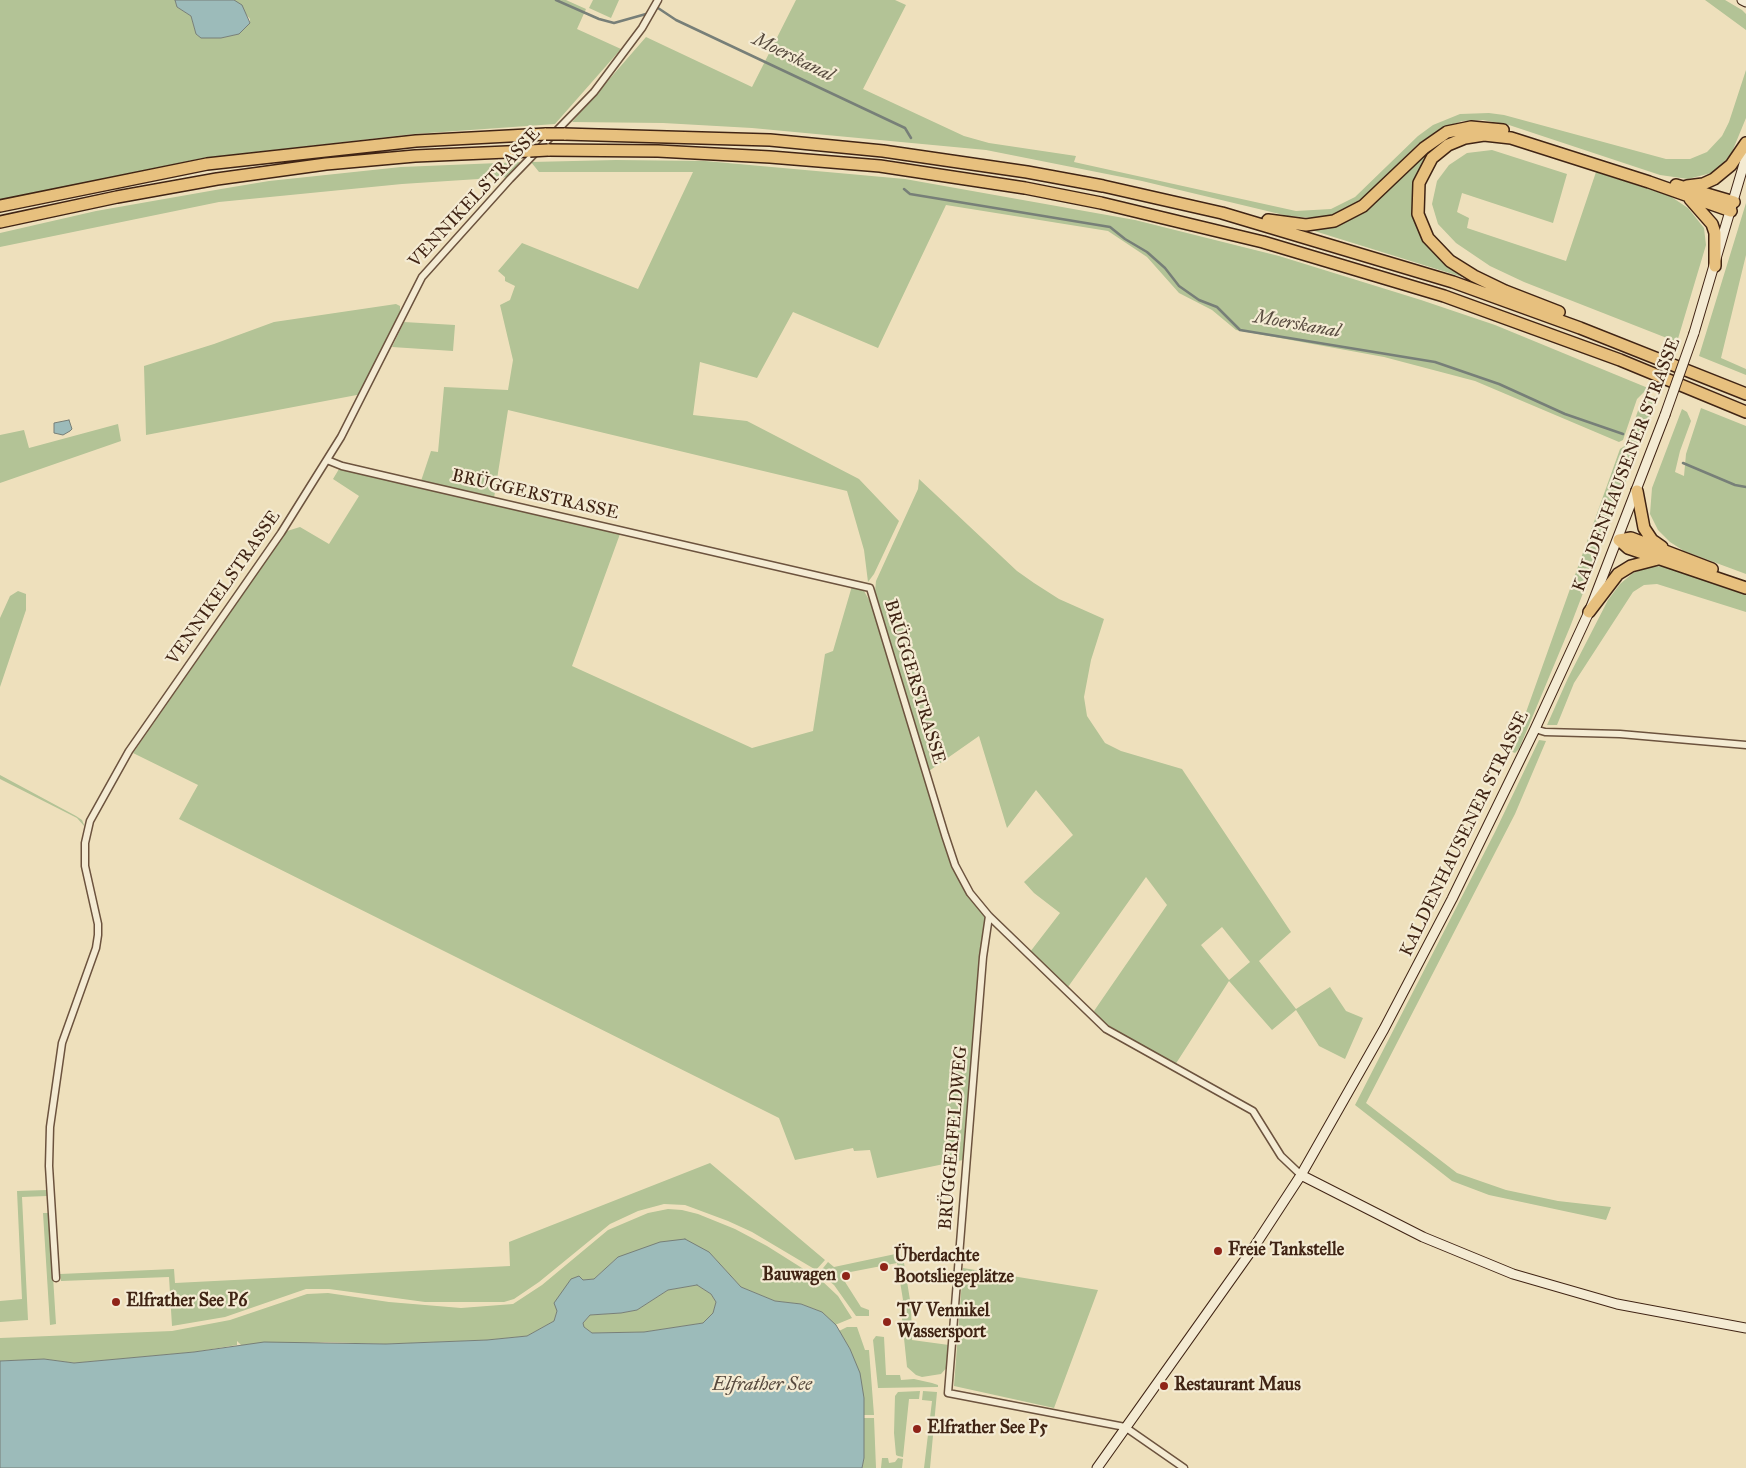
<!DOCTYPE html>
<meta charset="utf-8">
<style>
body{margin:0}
canvas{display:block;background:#eee0bc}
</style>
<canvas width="1746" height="1468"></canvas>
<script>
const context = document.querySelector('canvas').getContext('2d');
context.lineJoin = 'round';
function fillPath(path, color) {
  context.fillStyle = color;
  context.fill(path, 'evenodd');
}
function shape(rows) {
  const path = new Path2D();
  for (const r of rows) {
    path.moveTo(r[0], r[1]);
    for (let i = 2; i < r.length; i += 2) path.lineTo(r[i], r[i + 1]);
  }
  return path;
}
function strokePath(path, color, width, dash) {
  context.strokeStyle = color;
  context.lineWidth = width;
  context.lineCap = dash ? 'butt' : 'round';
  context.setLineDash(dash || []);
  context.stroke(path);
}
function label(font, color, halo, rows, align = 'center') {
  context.font = font + ' "IM FELL Great Primer",serif';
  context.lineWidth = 4.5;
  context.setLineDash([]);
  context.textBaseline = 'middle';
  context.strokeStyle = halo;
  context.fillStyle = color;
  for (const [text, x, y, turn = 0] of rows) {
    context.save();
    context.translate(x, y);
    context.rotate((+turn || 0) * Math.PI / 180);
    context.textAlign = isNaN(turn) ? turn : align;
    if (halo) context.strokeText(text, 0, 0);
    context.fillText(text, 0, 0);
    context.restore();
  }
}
const green = shape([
 [0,0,175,0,177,7,191,16,196,34,202,38,221,38,239,34,250,23,250,19,234,0,566,0,586,9,577,29,621,49,555,124,414,134,203,158,0,200],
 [593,0,619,0,611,18,589,8],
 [796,0,895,0,906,5,863,89,964,136,989,143,1076,156,1074,162,1296,211,1331,209,1355,197,1418,136,1433,125,1460,114,1489,113,1504,115,1666,159,1690,159,1707,152,1722,136,1729,122,1746,70,1746,118,1732,152,1722,165,1711,173,1688,179,1660,175,1509,125,1483,120,1462,121,1440,129,1418,144,1366,195,1349,208,1326,217,1314,218,1288,216,1142,181,986,150,752,128,663,123,572,122,646,37,752,87],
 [1705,0,1725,0,1742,10,1746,14,1746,30],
 [1480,133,1428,158,1417,222,1475,281,1308,229,1328,226,1445,137],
 [1492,150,1567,174,1553,223,1462,193,1457,212,1469,218,1467,228,1566,261,1596,172,1670,196,1688,208,1704,228,1706,245,1677,342,1524,282,1490,266,1456,243,1438,224,1432,204,1437,181,1449,165,1467,153],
 [616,160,705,161,905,179,1135,220,1279,256,1421,300,1495,325,1648,388,1637,399,1623,440,1619,442,1475,381,1384,357,1236,330,1212,310,1179,293,1147,257,1108,231,946,205,878,348,793,312,757,378,700,362,693,415,747,421,859,479,899,521,874,574,868,582,864,550,847,491,508,410,494,498,421,481,431,451,438,452,444,387,508,390,513,360,500,305,510,300,515,286,505,281,505,277,498,271,522,243,638,289,693,172,539,172,531,162],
 [523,162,509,177,402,184,219,202,0,247,0,233,96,211,221,189,269,181,401,167],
 [1746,203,1746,255,1721,358,1746,369,1746,375,1699,356],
 [396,304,400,306,400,314,362,394,146,435,144,366,214,344,274,322],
 [404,322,455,325,453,351,392,347],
 [1653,396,1657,397,1646,429,1570,627,1519,749,1515,753,1510,751,1525,715,1620,449,1626,445,1641,402],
 [1701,408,1746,426,1746,574,1684,551,1670,542,1658,530,1650,514,1652,488,1682,409,1687,412,1691,421,1680,451,1675,472,1684,476,1686,454],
 [118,424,121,441,0,483,0,435,24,430,29,448],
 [339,469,620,534,572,666,752,748,813,731,825,654,833,651,852,586,864,591,872,605,952,866,967,895,986,917,963,1160,877,1178,870,1150,854,1151,853,1148,795,1160,779,1118,179,819,198,785,133,753,287,531,300,527,329,544,359,496,333,479],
 [919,479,1017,571,1034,583,1059,599,1104,619,1091,660,1084,697,1087,716,1105,743,1121,751,1182,769,1291,932,1259,961,1296,1009,1330,987,1346,1011,1363,1018,1345,1059,1319,1046,1296,1010,1272,1030,1229,981,1175,1065,1101,1021,1094,1011,1167,905,1146,877,1068,987,1030,952,1060,913,1034,893,1024,882,1073,835,1036,790,1007,828,979,736,929,771,875,592,876,581,918,489],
 [1222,927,1250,962,1229,980,1201,945],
 [1663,566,1746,595,1746,612,1657,584,1644,585,1633,592,1574,683,1557,725,1547,725,1568,678,1608,600,1620,584,1633,573,1649,567],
 [18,591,26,594,26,610,0,687,0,618,10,596],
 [1539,740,1546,741,1515,814,1366,1103,1457,1173,1506,1190,1558,1201,1611,1207,1606,1220,1489,1195,1452,1181,1355,1105,1495,832],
 [0,775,76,816,82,820,85,827,77,818,0,779],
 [710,1163,825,1260,816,1270,752,1232,728,1221,685,1205,664,1204,638,1211,610,1224,539,1282,514,1299,504,1302,425,1302,329,1289,306,1289,225,1317,172,1326,169,1277,61,1281,60,1274,174,1269,175,1283,510,1266,509,1242],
 [47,1190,47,1196,22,1197,28,1320,0,1322,0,1301,22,1299,17,1191],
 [668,1209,682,1210,698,1214,735,1229,767,1246,821,1280,838,1296,852,1318,835,1325,822,1312,801,1304,775,1301,741,1287,709,1252,618,1257,594,1279,583,1280,557,1311,554,1321,527,1336,487,1340,386,1344,325,1342,241,1345,237,1341,237,1345,194,1352,74,1363,44,1359,0,1361,0,1338,172,1331,230,1320,307,1294,328,1293,389,1302,461,1308,513,1304,542,1285,608,1230,648,1213],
 [43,1213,49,1213,56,1324,50,1325],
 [900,1253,904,1263,911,1306,912,1340,949,1345,949,1365,941,1374,922,1377,916,1375,907,1367,902,1319,901,1302,903,1300,897,1263,840,1274,861,1307,869,1310,869,1316,856,1316,834,1285,819,1273,828,1262,834,1267],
 [963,1268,1098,1290,1054,1408,954,1386],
 [697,1285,711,1294,716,1302,713,1313,703,1323,644,1332,592,1333,584,1327,583,1323,590,1315,621,1313,637,1310,668,1290],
 [847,1327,857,1327,865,1350,869,1350,874,1415,864,1415,864,1398,850,1349,839,1331],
 [876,1336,884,1337,886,1375,900,1375,901,1380,914,1379,932,1383,938,1385,938,1387,878,1388,873,1340],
 [920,1391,919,1399,909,1399,903,1457,898,1456,896,1455,894,1433,895,1396,898,1392],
 [923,1391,937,1392,930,1468,924,1468,932,1401,922,1400],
 [864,1418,874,1418,876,1468,862,1468,864,1458],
 [882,1458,888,1458,889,1463,895,1462,898,1458,903,1459,902,1468,881,1468]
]);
const water = shape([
 [175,0,234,0,242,5,250,23,239,34,221,38,201,38,196,34,191,16,177,7,175,0],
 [69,420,72,429,70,431,63,435,54,433,54,423,69,420],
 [685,1239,709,1252,741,1287,775,1301,801,1304,822,1312,836,1325,850,1349,860,1373,864,1398,864,1458,862,1468,0,1468,0,1361,44,1359,74,1363,194,1352,264,1342,386,1344,487,1340,527,1336,554,1321,557,1311,554,1303,571,1279,579,1276,583,1280,594,1279,618,1257,660,1242,685,1239],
 [697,1285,711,1294,716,1302,713,1313,703,1323,644,1332,592,1333,584,1327,583,1323,590,1315,621,1313,637,1310,668,1290,697,1285]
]);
const stream = shape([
 [556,0,599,19,614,23,646,14],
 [658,8,676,20,905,128,911,138],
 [904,189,910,194,1110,227,1125,239,1147,252,1165,268,1179,286,1199,300,1217,307,1240,330,1435,362,1499,384,1565,414,1623,434],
 [1683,463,1735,485,1746,487]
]);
const minor = shape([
 [327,460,342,466,415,483,870,588,945,835,955,865,970,893,989,916,1106,1029,1253,1111,1281,1156,1301,1175],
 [1535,729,1545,732,1620,734,1746,745],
 [989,916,983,957,948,1393,1125,1427,1184,1468],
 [56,1278,49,1166,50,1127,62,1043,96,948,98,935,98,924,85,866,85,843,90,821,129,751,281,533,341,437,422,277,510,179,594,92,642,28,658,0]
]);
const secondary = shape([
 [1742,0,1746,2],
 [1694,333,1746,157],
 [1301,1175,1423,1237,1513,1274,1617,1304,1746,1328],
 [1097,1468,1254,1247,1301,1175,1384,1029,1452,899,1535,729,1589,612,1665,415]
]);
const motorway = shape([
 [564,134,770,140,883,151,1027,172,1103,186,1222,213,1453,282,1580,328,1746,394],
 [548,150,658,151,770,157,880,166,1025,188,1101,203,1263,242,1444,296,1620,360,1746,412],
 [1676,185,1734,202],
 [1687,186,1703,184,1714,179,1731,165,1746,143],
 [1690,199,1712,224,1715,233,1715,266],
 [0,206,207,164,416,141,546,134],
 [1268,220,1306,225,1334,221,1363,206,1424,148,1447,132,1471,127,1503,130],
 [0,222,117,197,217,179,326,164,415,156,530,151],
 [1559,312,1505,291,1474,276,1450,261,1428,238,1418,214,1419,183,1432,158,1448,145,1465,138,1484,135,1511,138,1649,182,1731,211],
 [1637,491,1644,528,1652,540,1662,547],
 [1619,540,1628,548,1746,588],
 [1619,540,1631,538,1712,569],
 [1589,612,1618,574,1631,566,1658,559]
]);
const secondaryBridge = shape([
 [1665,415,1694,333]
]);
const motorwayBridge = shape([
 [546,134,564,134],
 [530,151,548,150]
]);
const markers = [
 [1218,1251,5,"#8f2418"],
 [884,1267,5,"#8f2418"],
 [846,1276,5,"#8f2418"],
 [116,1302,5,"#8f2418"],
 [887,1322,5,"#8f2418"],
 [1164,1386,5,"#8f2418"],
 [917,1429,5,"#8f2418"]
];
const streetNames = [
 ["VENNIKELSTRASSE",475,198,-47],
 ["KALDENHAUSENER STRASSE",1627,465,-69],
 ["BRÜGGERSTRASSE",535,495,13],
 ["VENNIKELSTRASSE",224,588,-55],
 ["BRÜGGERSTRASSE",914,682,73],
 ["KALDENHAUSENER STRASSE",1465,834,-64],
 ["BRÜGGERFELDWEG",954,1138,-85]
];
const poiNames = [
 ["Freie Tankstelle",1228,1251],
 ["Überdachte",894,1257],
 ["Bootsliegeplätze",894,1278],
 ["Bauwagen",836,1276,"right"],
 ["Elfrather See P6",126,1302],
 ["TV Vennikel",897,1312],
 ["Wassersport",897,1333],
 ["Restaurant Maus",1174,1386],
 ["Elfrather See P5",927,1429]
];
const waterNames = [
 ["Moerskanal",793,58,26],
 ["Moerskanal",1297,325,10],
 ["Elfrather See",762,1385]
];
fillPath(green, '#b3c396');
fillPath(water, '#9cbbba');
strokePath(water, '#777f78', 1);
strokePath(stream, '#777f78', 2.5);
strokePath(minor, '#6c533e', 9);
strokePath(secondary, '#402414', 11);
strokePath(motorway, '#402414', 14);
strokePath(minor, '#f4ebd3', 6);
strokePath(secondary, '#f4ebd3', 9);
strokePath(motorway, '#e7c07e', 11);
strokePath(secondaryBridge, '#402414', 11, []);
strokePath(motorwayBridge, '#402414', 14, []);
strokePath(secondaryBridge, '#f4ebd3', 9);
strokePath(motorwayBridge, '#e7c07e', 11);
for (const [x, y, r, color] of markers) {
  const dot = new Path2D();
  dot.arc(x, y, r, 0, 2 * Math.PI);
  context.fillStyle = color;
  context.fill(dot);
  strokePath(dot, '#f4ebd3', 2);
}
label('18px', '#402414', '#f4ebd3', streetNames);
label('bold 18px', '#402414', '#f4ebd3', poiNames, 'left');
label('italic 19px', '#574a3e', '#f4ebd3', waterNames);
</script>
